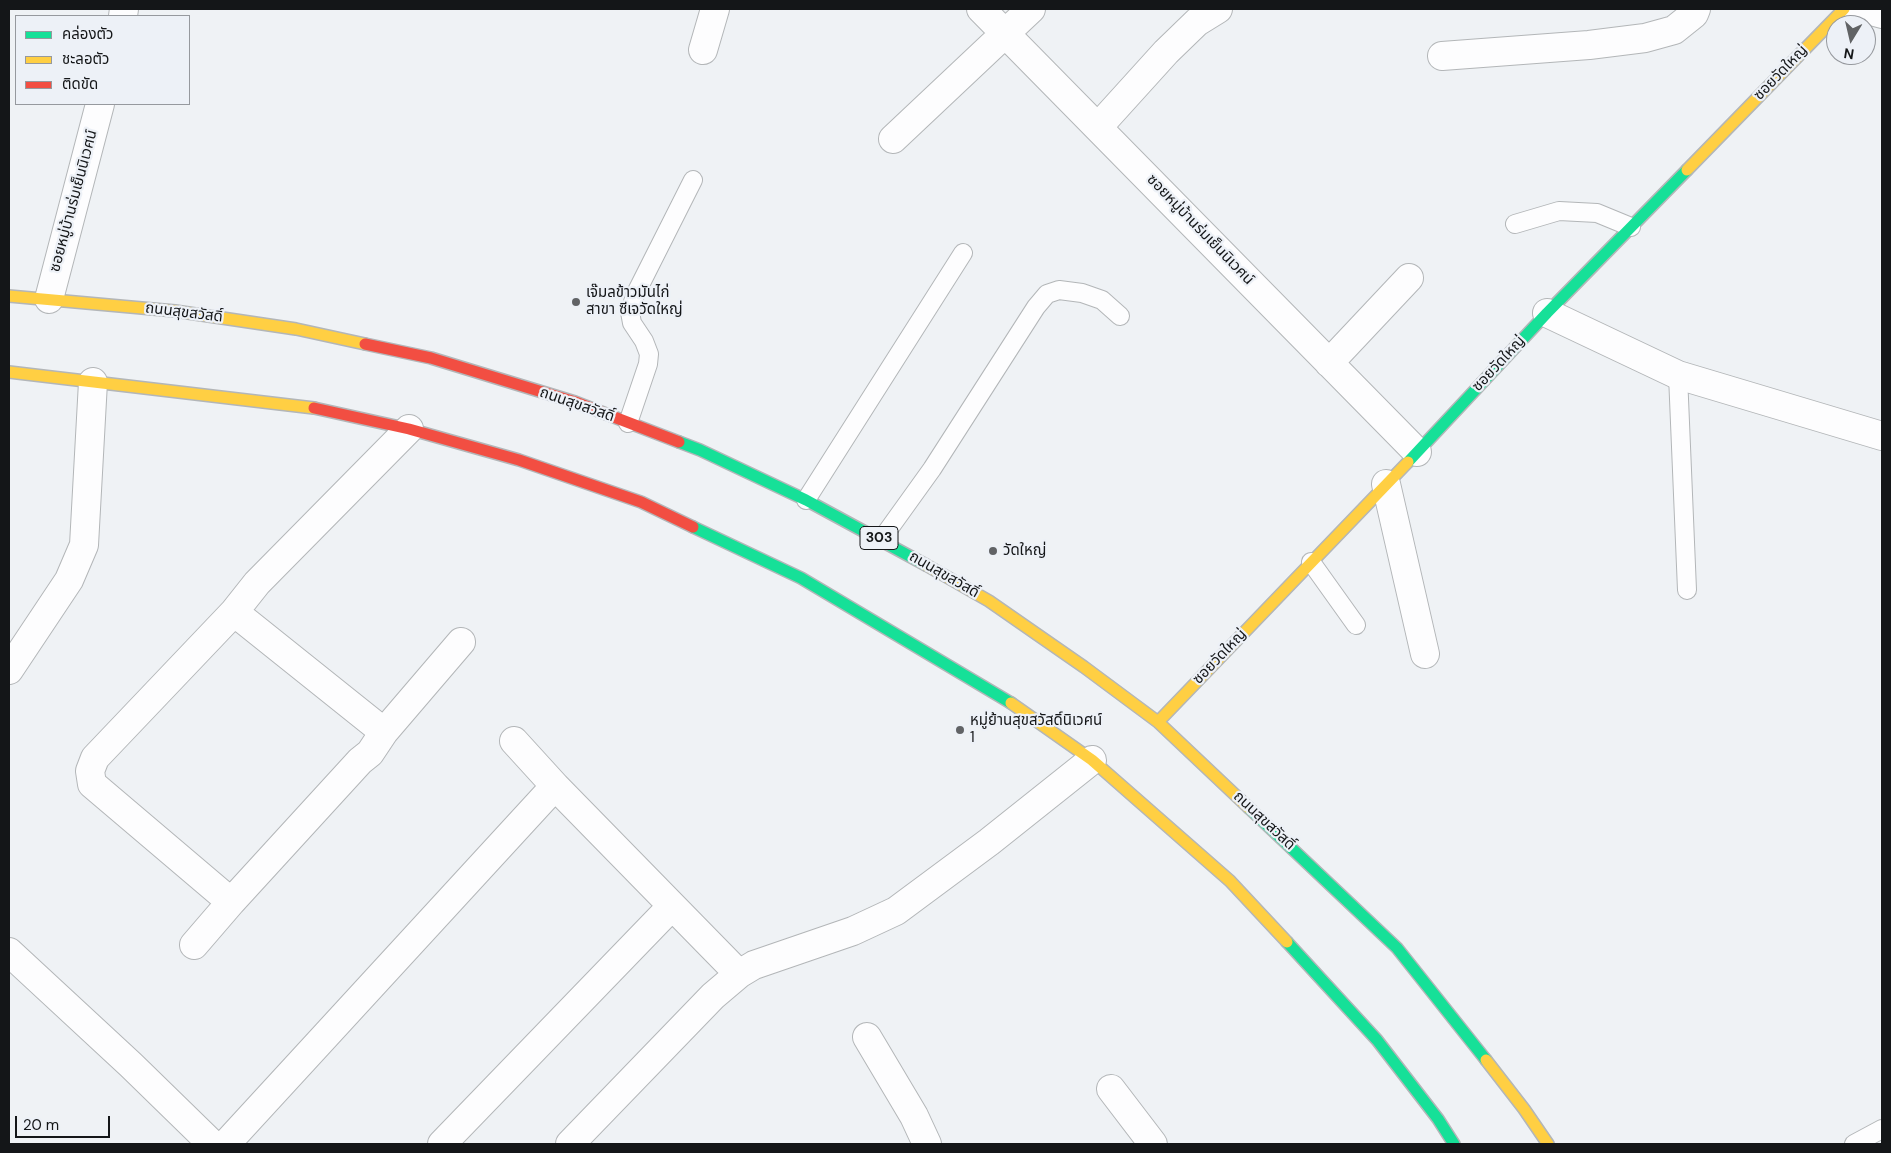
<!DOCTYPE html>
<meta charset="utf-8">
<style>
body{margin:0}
#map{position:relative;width:1891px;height:1153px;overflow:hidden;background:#eff2f5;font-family:"DM Sans","Noto Sans Thai",sans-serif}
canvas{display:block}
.frame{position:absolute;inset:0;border:10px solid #141618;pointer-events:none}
.legend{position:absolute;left:15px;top:15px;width:175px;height:90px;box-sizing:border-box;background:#edf1f7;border:1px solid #96999e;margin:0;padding:6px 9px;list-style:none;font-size:15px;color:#141618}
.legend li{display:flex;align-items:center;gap:10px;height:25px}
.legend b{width:25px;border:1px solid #96999e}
.north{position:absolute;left:1826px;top:15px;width:50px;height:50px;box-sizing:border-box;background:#edf1f7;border:1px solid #96999e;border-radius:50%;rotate:189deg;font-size:14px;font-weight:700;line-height:20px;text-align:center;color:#141618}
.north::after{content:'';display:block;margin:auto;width:18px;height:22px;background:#616365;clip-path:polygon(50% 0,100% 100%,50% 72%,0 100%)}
.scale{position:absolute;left:15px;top:1116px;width:95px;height:22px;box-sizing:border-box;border:2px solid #141618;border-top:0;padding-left:6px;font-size:15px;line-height:18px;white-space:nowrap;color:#141618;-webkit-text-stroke:4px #edf1f7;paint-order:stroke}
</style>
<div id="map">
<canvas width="1891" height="1153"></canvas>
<div class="frame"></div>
<ul class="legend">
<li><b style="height:6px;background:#16e098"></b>คล่องตัว</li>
<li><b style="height:6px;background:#ffcf43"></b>ชะลอตัว</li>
<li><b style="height:6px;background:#f24e42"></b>ติดขัด</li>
</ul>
<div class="north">N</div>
<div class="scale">20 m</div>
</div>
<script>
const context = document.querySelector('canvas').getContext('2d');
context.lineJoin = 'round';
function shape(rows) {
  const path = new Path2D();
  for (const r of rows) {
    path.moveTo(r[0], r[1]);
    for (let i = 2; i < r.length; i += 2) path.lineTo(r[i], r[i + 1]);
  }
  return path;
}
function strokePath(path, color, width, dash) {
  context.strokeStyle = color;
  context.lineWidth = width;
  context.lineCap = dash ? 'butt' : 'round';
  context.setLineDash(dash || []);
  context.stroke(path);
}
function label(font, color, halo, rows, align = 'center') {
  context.font = font + ' "DM Sans","Noto Sans Thai",sans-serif';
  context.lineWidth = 4.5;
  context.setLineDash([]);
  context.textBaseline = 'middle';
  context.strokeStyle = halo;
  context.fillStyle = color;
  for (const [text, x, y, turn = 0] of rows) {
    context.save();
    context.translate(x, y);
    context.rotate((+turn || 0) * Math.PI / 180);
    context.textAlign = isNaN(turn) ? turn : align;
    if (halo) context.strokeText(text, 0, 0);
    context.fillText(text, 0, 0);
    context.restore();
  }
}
const lane = shape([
 [1844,9,1882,19],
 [1515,224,1559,211,1597,213,1631,227],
 [1678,375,1687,590],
 [628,423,648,364,649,354,644,341,632,323,630,312,635,295,693,180],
 [806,500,963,253],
 [881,540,932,469,1036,307,1047,294,1059,290,1082,293,1102,300,1120,316],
 [1311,562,1356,625],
 [1854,1144,1882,1129]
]);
const street = shape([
 [981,9,1417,452],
 [123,16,124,9],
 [703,50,715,9],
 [1442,56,1589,45,1645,38,1674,30,1694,14,1696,9],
 [1099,126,1166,52,1197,22,1218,9],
 [893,139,1031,9],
 [49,299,100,104],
 [1547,313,1678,375,1882,436],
 [1329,363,1409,278],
 [1386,484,1425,654],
 [9,670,69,580,84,545,93,382],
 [384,732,461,642],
 [514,741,555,786],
 [231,902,92,784,90,771,95,758,234,612],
 [194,945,231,902,360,761,370,753,384,732,234,612,257,583,409,429],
 [9,952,131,1065,212,1144],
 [867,1037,914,1116,927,1144],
 [1111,1089,1153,1144],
 [226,1144,555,786,739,974],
 [442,1144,672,906],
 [570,1144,713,996,739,974,754,965,853,931,896,911,989,842,1092,760]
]);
const fast = shape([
 [679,442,700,450,806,500,926,565],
 [1408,462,1547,313,1687,170],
 [693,527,801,578,1011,703],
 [1249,808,1397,948,1486,1060],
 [1287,942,1377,1040,1438,1119,1454,1144]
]);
const slow = shape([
 [1687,170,1844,9],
 [9,296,175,311,296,329,365,344],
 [9,372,314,408],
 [926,565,989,601,1084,667,1158,722,1249,808],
 [1011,703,1092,760,1230,881,1287,942],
 [1158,722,1408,462],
 [1486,1060,1524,1109,1548,1144]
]);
const jam = shape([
 [365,344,431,358,575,402,679,442],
 [314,408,409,429,519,460,641,502,693,527]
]);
const markers = [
 [576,302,5,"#616365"],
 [993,551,5,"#616365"],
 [960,730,5,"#616365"]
];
const shields = [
 [879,538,38]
];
const shieldNames = [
 ["303",879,538]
];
const streetNames = [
 ["ซอยวัดใหญ่",1781,73,-46],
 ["ซอยหมู่บ้านร่มเย็นนิเวศน์",74,201,-75],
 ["ซอยหมู่บ้านร่มเย็นนิเวศน์",1200,230,46],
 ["ถนนสุขสวัสดิ์",184,313,7],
 ["ซอยวัดใหญ่",1499,364,-47],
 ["ถนนสุขสวัสดิ์",577,405,19],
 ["ถนนสุขสวัสดิ์",944,575,30],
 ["ซอยวัดใหญ่",1220,657,-46],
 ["ถนนสุขสวัสดิ์",1264,821,43]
];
const poiNames = [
 ["เจ๊มลข้าวมันไก่",586,293],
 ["สาขา ซีเจวัดใหญ่",586,310],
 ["วัดใหญ่",1003,551],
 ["หมู่ย้านสุขสวัสดิ์นิเวศน์",970,721],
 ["1",970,738]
];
strokePath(lane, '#b3b6b8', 20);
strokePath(street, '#b3b6b8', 30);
strokePath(fast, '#b3b6b8', 14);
strokePath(slow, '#b3b6b8', 14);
strokePath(jam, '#b3b6b8', 14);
strokePath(lane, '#fdfdfe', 18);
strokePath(street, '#fdfdfe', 28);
strokePath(fast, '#16e098', 11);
strokePath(slow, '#ffcf43', 11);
strokePath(jam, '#f24e42', 11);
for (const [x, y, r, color] of markers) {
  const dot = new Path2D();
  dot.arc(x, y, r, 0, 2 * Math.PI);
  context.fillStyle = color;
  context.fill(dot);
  strokePath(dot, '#edf1f7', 2);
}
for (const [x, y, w] of shields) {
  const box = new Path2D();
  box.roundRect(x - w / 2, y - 11.5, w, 23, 4);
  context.fillStyle = '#edf1f7';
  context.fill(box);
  strokePath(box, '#141618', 1);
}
label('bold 14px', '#141618', null, shieldNames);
label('15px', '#141618', '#edf1f7', streetNames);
label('15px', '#141618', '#edf1f7', poiNames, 'left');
</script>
